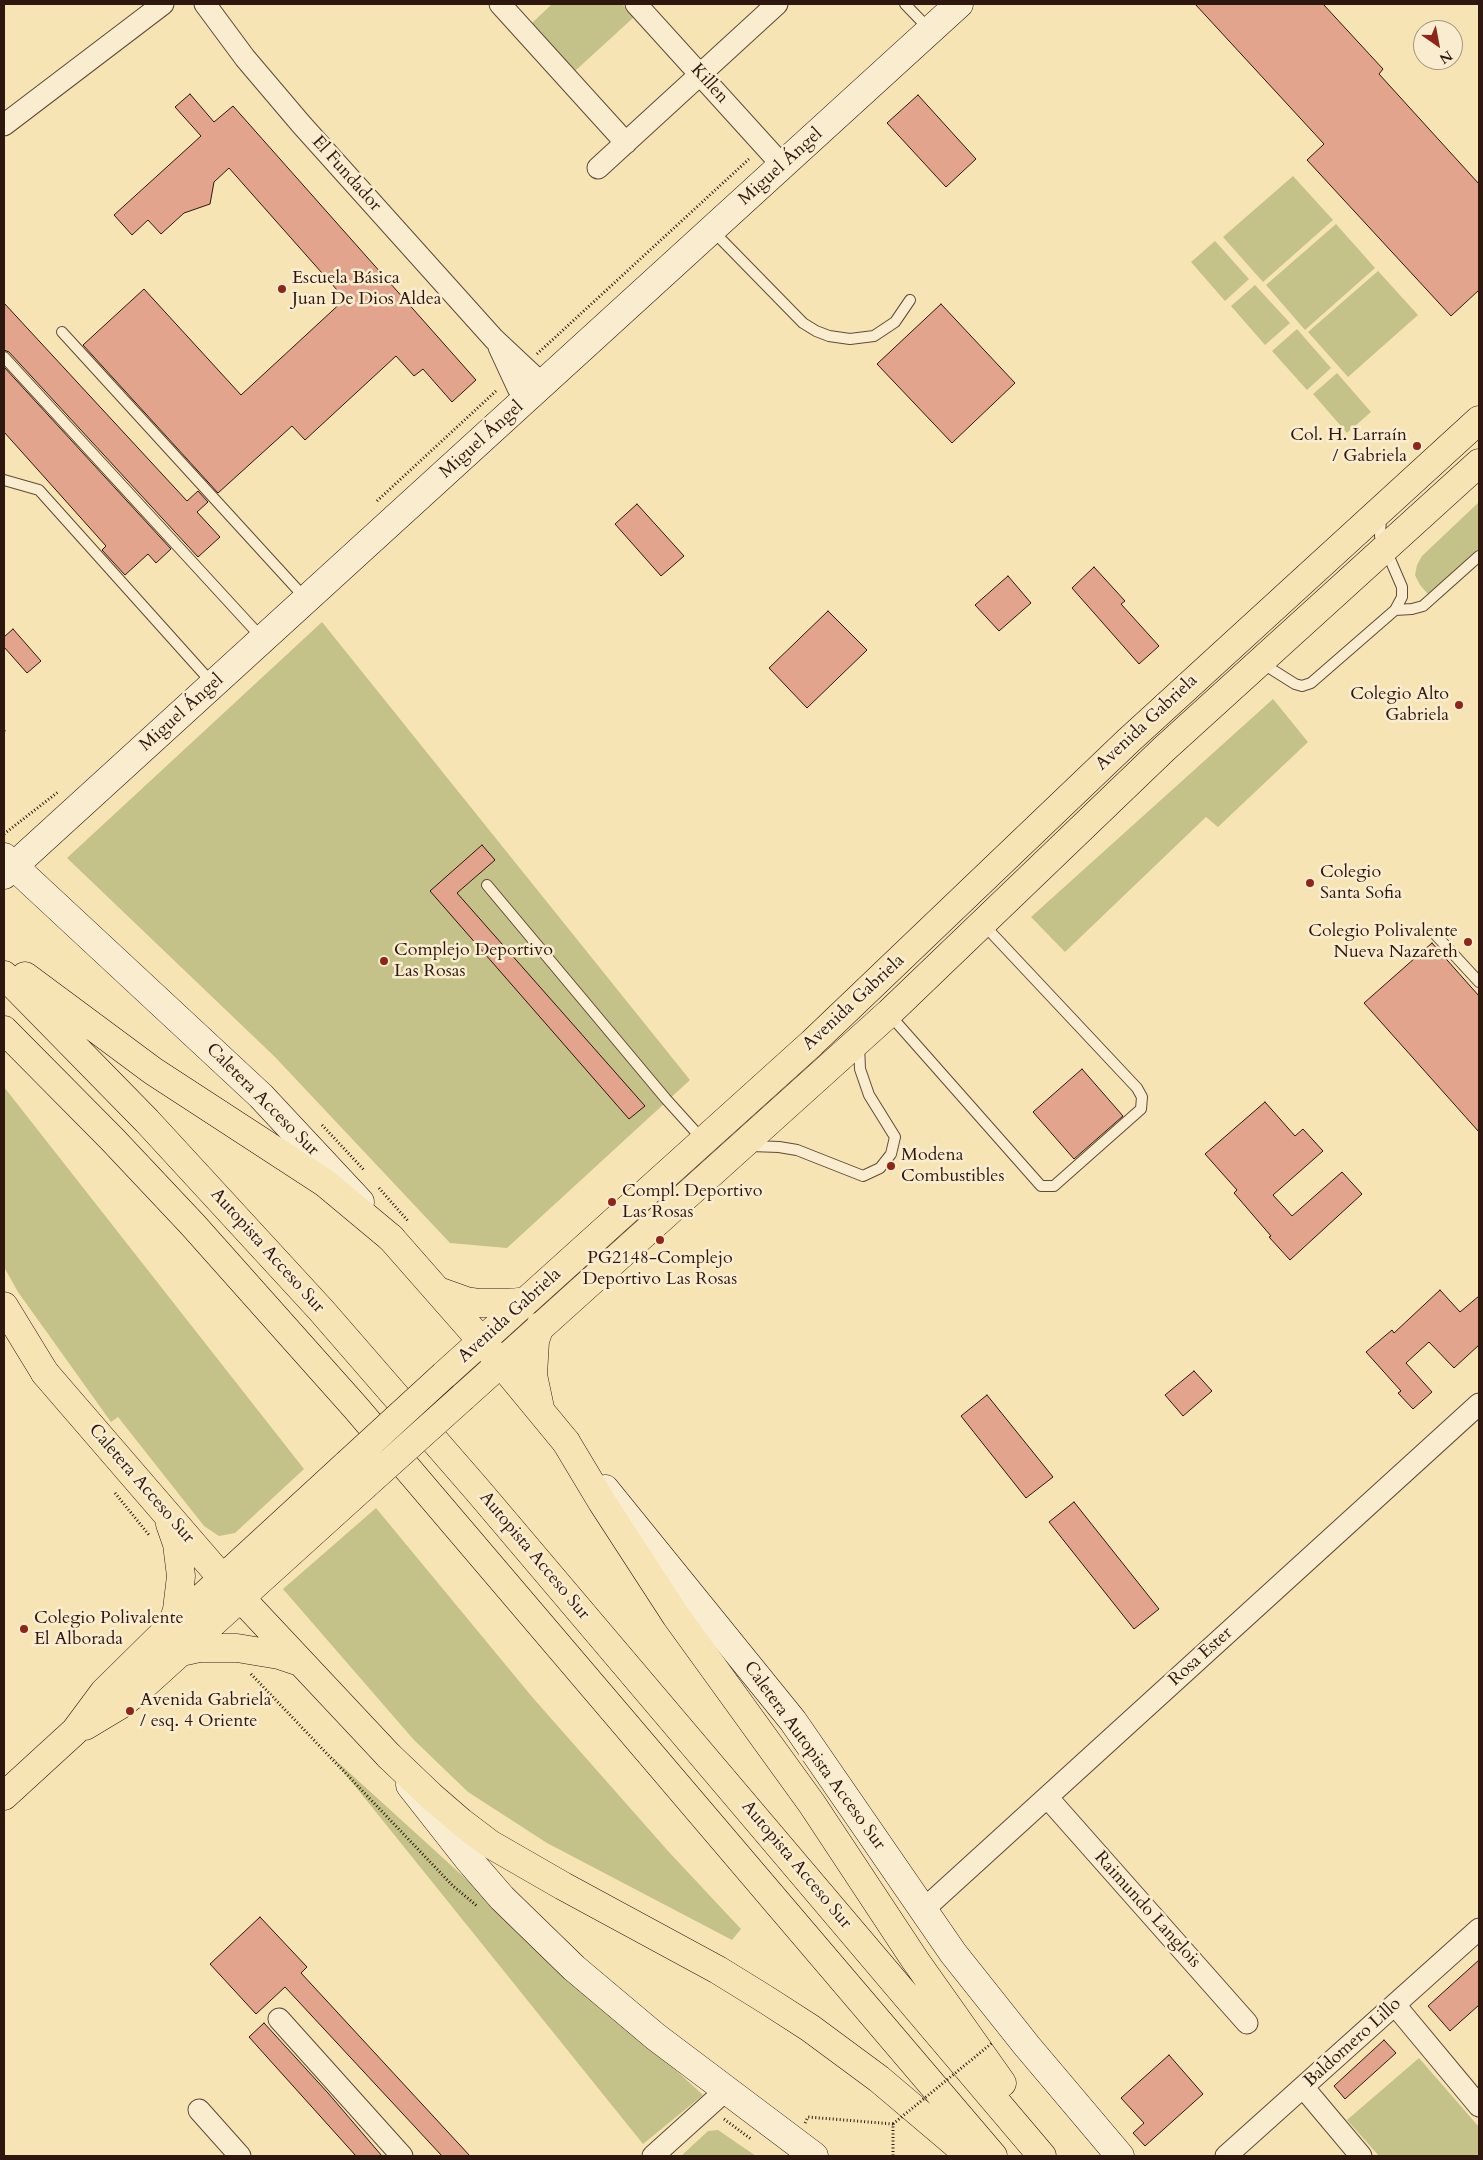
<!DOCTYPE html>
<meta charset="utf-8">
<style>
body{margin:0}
#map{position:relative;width:1483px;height:2160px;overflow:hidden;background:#f7e4b5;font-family:Cardo,serif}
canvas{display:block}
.frame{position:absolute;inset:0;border:5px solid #2e170e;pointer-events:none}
.north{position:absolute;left:1413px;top:20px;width:50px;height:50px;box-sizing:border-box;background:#faedcf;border:1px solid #a89782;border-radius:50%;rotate:147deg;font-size:14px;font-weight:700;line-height:20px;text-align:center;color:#2e170e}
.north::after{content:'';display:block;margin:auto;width:18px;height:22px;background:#8f2418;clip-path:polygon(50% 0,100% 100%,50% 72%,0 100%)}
</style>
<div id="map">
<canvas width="1483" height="2160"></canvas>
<div class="frame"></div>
<div class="north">N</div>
</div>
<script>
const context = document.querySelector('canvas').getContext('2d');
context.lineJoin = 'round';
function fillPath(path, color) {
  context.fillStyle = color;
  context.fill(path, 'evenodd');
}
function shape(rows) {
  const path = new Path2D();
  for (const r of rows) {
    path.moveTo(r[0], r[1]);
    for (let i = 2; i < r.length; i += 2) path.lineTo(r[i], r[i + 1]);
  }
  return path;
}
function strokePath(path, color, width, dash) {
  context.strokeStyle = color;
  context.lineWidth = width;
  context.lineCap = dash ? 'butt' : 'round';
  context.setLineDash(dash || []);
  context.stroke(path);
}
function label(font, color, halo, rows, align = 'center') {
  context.font = font + ' Cardo,serif';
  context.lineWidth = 5;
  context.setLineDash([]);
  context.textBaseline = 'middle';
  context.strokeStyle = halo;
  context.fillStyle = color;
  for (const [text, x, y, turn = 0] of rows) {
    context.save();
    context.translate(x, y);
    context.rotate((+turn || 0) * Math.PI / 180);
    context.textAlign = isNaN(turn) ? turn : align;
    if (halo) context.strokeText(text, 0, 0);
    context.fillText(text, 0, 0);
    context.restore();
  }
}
const green = shape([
 [552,4,622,4,634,17,575,71,531,24],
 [1293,176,1333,220,1263,282,1223,237],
 [1336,224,1375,268,1305,330,1266,285],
 [1215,241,1249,279,1225,301,1191,262],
 [1378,271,1418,315,1348,377,1308,332],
 [1255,285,1290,323,1265,345,1231,306],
 [1297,329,1331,368,1307,390,1272,351],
 [1337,373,1371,412,1347,433,1313,394],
 [1479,502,1479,564,1441,598,1427,593,1420,585,1415,575,1417,565,1422,556],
 [322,622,690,1080,507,1248,450,1243,275,1057,67,858],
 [1273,699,1308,742,1218,827,1206,817,1065,952,1031,917],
 [4,1087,304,1469,235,1533,219,1536,204,1526,118,1417,111,1422,18,1292,4,1267],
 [376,1508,533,1698,668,1851,741,1929,732,1940,547,1843,468,1792,414,1740,283,1589],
 [330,1755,703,2095,643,2144],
 [1419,2058,1479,2127,1479,2156,1379,2156,1347,2120],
 [718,2130,756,2156,681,2156,708,2131]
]);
const building = shape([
 [1195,4,1323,4,1383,69,1379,74,1479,184,1479,290,1451,316,1307,160,1324,144,1195,4],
 [190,94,214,122,233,106,476,380,452,402,423,369,414,376,396,356,305,440,292,426,218,493,83,345,144,289,241,395,345,299,229,168,214,182,210,204,184,213,161,234,148,220,132,235,114,215,201,136,175,107,190,94],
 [918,95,976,159,946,187,887,123,918,95],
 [4,303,187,501,198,491,208,502,197,512,220,537,198,557,9,352,4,350,4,303],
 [941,304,1015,383,952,443,877,364,941,304],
 [4,367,171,549,156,563,148,554,125,575,102,550,106,546,4,432,4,367],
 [637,504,684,556,661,576,615,524,637,504],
 [1094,567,1125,601,1121,604,1159,646,1139,664,1072,588,1094,567],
 [1008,576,1031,603,999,631,975,605,1008,576],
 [828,611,867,650,807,708,769,668,828,611],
 [13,629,41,661,27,673,4,647,4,637,13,629],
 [482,845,495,860,457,893,645,1106,629,1119,430,891,482,845],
 [1432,943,1479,996,1479,1132,1364,1003,1432,943],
 [1082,1069,1123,1116,1074,1159,1033,1112,1082,1069],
 [1265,1102,1295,1136,1303,1129,1323,1151,1273,1195,1292,1216,1342,1172,1362,1194,1290,1260,1269,1237,1271,1236,1234,1193,1237,1190,1205,1154,1265,1102],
 [1440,1290,1460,1312,1479,1296,1479,1345,1454,1368,1429,1342,1406,1363,1432,1392,1413,1409,1398,1393,1401,1391,1366,1352,1392,1330,1394,1333,1440,1290],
 [1194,1371,1212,1391,1183,1416,1165,1395,1194,1371],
 [987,1395,1053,1477,1026,1498,961,1416,987,1395],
 [1074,1502,1159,1609,1134,1629,1049,1522,1074,1502],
 [260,1917,307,1967,301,1973,470,2156,442,2156,285,1987,256,2014,210,1964,260,1917],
 [1479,1960,1479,2005,1450,2031,1428,2006,1479,1960],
 [264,2023,328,2093,382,2156,356,2156,249,2037,264,2023],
 [1384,2040,1396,2053,1345,2099,1334,2086,1384,2040],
 [1169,2055,1203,2094,1145,2146,1133,2133,1144,2123,1121,2098,1169,2055]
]);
const path = shape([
 [537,354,749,159],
 [377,501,497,390],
 [4,731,6,733],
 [4,834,58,792],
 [322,1125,364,1170],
 [379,1188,408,1221],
 [115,1493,149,1535],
 [251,1674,453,1886,477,1906],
 [724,2119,751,2139],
 [805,2123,808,2117,893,2124,893,2156]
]);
const lane = shape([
 [905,4,930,30],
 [712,230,803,323,816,331,829,336,850,339,874,336,895,322,910,300],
 [62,332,306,599],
 [4,357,262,638],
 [4,480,39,490,213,684],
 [1395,610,1412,609,1423,606,1479,556],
 [1260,662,1295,684,1302,686,1311,683,1395,610,1402,597,1402,587,1380,536,1381,517],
 [487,885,666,1099,703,1140],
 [1433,932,1479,982],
 [889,1014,1041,1186,1054,1186,1141,1109,1142,1097,1137,1088,983,924],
 [751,1146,779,1147,797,1150,863,1176,880,1168,891,1154,895,1137,869,1095,860,1069,859,1045]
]);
const street = shape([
 [205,4,245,58,301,124,494,339,542,384],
 [500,4,626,143],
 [636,4,782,165],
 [4,125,163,4],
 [598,168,777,4],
 [499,347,518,388,527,398],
 [1047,1797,1247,2023],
 [923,1910,1479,1404],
 [1395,2005,1479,2106],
 [279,2019,402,2156],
 [1303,2087,1361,2156],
 [199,2110,240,2156],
 [653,2156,725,2091],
 [1226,2156,1479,1929]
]);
const secondary = shape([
 [4,857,261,1096,360,1202],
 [4,875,959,4],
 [605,1489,793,1721,953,1953,1027,2046,1120,2156],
 [410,1785,469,1860,502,1898,574,1968,656,2037,814,2156]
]);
const primary = shape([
 [391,1238,500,1362,566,1442],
 [438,1291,466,1301,480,1303,511,1303,526,1301],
 [45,1373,222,1578,389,1756],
 [444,1375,812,1043,1128,741,1479,420],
 [463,1397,889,1013,1164,749,1479,463],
 [540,1408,533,1375,535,1341,540,1326],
 [170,1524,177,1544,181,1576,177,1610,172,1625],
 [181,1652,199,1648,237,1648,279,1655,300,1662],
 [85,1726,120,1705,133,1695,364,1486],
 [4,1796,75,1731,104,1692,172,1625,347,1464]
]);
const highway = shape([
 [4,975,147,1121,321,1310,480,1493,1042,2156],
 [25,976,153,1071,325,1183,391,1238],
 [4,1030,112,1139,193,1225,356,1408,993,2156],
 [4,1306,45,1373],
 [566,1442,602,1502,676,1616,812,1804,915,1960,1002,2083],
 [389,1756,431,1796,461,1822,490,1844,563,1886,718,1970,765,1999,810,2028,879,2079,970,2156]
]);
const pathBridge = shape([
 [893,2124,992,2043]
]);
const primaryBridge = shape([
 [347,1464,444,1375],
 [364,1486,463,1397]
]);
const markers = [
 [282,289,5,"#8f2418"],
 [1417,446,5,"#8f2418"],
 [1459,705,5,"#8f2418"],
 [1310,883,5,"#8f2418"],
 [1468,942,5,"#8f2418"],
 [384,961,5,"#8f2418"],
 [891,1166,5,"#8f2418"],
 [612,1202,5,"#8f2418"],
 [660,1240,5,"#8f2418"],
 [24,1629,5,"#8f2418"],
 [130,1711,5,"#8f2418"]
];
const streetNames = [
 ["Killen",709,84,48],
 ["Miguel Ángel",781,167,-42],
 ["El Fundador",346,174,48],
 ["Miguel Ángel",482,440,-42],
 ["Miguel Ángel",182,713,-42],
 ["Avenida Gabriela",1147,723,-43],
 ["Avenida Gabriela",854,1003,-43],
 ["Caletera Acceso Sur",262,1100,45],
 ["Autopista Acceso Sur",267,1251,48],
 ["Avenida Gabriela",510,1316,-42],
 ["Caletera Acceso Sur",141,1484,49],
 ["Autopista Acceso Sur",534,1556,50],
 ["Rosa Ester",1201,1657,-42],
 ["Caletera Autopista Acceso Sur",814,1756,54],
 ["Autopista Acceso Sur",796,1865,50],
 ["Raimundo Langlois",1147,1910,48],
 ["Baldomero Lillo",1353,2043,-42]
];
const poiNames = [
 ["Escuela Básica",292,279],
 ["Juan De Dios Aldea",292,300],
 ["Col. H. Larraín",1407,436,"right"],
 ["/ Gabriela",1407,457,"right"],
 ["Colegio Alto",1449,695,"right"],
 ["Gabriela",1449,716,"right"],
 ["Colegio",1320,873],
 ["Santa Sofia",1320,894],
 ["Colegio Polivalente",1458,932,"right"],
 ["Nueva Nazareth",1458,953,"right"],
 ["Complejo Deportivo",394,951],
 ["Las Rosas",394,972],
 ["Modena",901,1156],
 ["Combustibles",901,1177],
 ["Compl. Deportivo",622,1192],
 ["Las Rosas",622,1213],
 ["PG2148-Complejo",660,1259,"center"],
 ["Deportivo Las Rosas",660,1280,"center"],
 ["Colegio Polivalente",34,1619],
 ["El Alborada",34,1640],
 ["Avenida Gabriela",140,1701],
 ["/ esq. 4 Oriente",140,1722]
];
fillPath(green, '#c4c288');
fillPath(building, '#e2a48c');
strokePath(building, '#2e170e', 1);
strokePath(lane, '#604a38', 12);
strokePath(street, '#604a38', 23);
strokePath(secondary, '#2e170e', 29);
strokePath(primary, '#2e170e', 29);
strokePath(highway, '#2e170e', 29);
strokePath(path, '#2e170e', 3, [1, 2.5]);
strokePath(lane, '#faedcf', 10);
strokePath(street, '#faedcf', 21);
strokePath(secondary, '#faedcf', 28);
strokePath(primary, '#f7e4b5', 28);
strokePath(highway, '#f7e4b5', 28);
strokePath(primaryBridge, '#2e170e', 29, []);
strokePath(pathBridge, '#2e170e', 3, [1, 2.5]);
strokePath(primaryBridge, '#f7e4b5', 28);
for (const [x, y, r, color] of markers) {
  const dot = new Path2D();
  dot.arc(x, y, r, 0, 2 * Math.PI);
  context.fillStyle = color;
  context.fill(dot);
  strokePath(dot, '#faedcf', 2);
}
label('18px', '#2e170e', '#faedcf', streetNames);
label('18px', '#2e170e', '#faedcf', poiNames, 'left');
</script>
